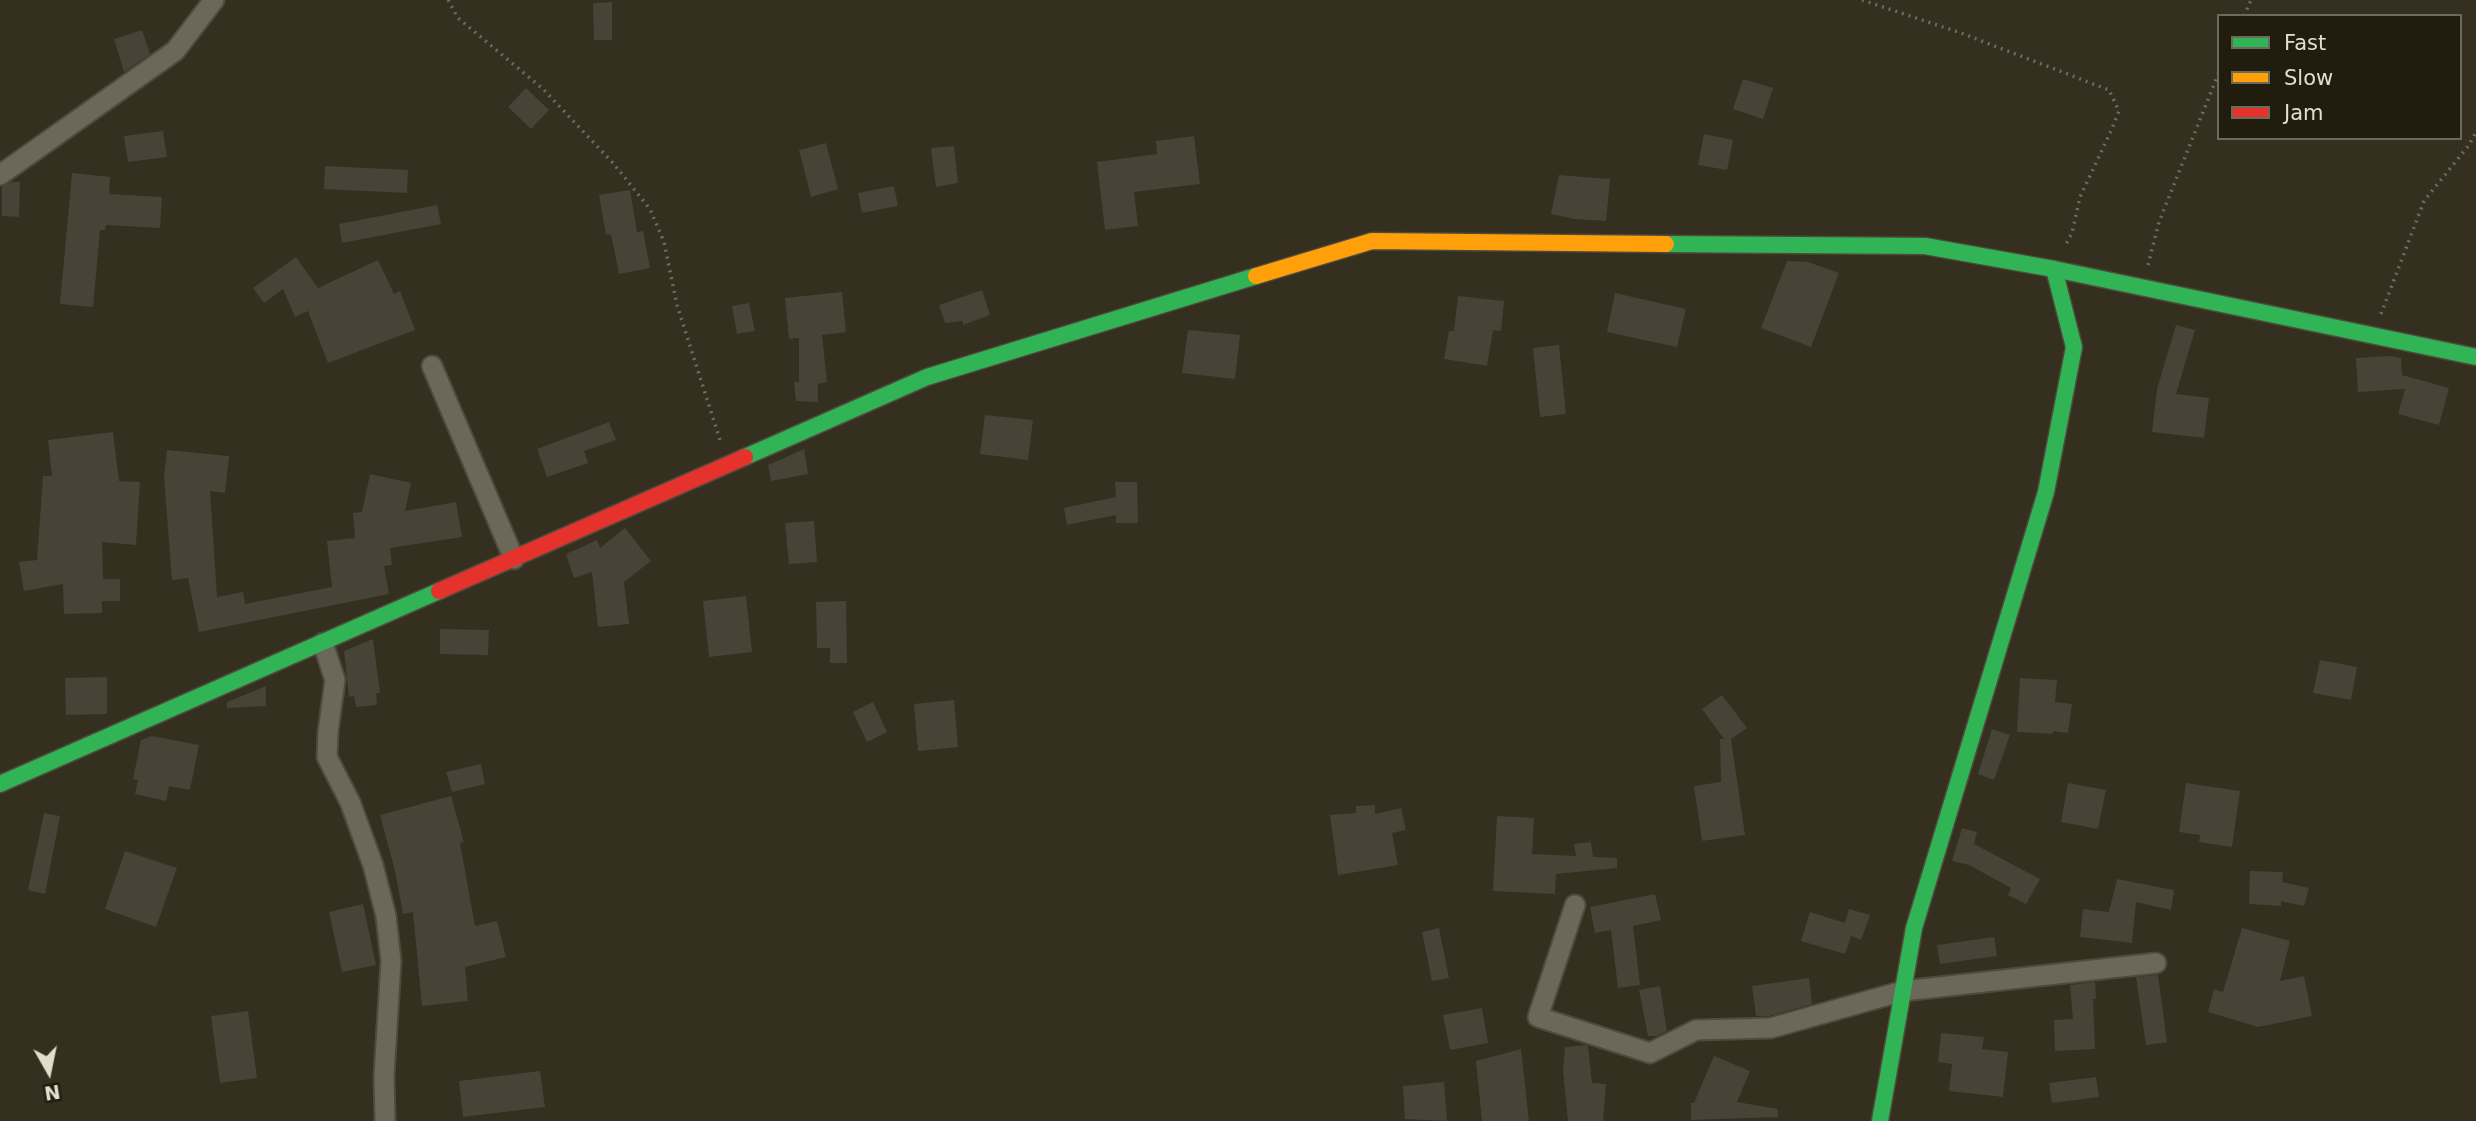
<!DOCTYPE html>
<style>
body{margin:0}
#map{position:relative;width:2476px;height:1121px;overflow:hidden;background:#342f1e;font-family:"DejaVu Sans",sans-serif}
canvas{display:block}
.legend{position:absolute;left:2217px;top:14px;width:245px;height:126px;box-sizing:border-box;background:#201d0f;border:2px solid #6e6a5b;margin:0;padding:9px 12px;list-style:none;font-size:21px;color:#e2decc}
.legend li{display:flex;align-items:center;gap:14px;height:35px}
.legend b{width:35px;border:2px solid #6e6a5b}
.north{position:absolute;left:14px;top:1037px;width:70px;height:70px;-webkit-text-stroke:5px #201d0f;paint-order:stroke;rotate:171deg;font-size:19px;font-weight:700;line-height:28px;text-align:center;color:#e2decc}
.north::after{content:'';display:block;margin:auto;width:24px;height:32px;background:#e2decc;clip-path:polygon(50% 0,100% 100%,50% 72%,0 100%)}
</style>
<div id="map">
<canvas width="2476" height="1121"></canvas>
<ul class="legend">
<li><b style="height:9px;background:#30b455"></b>Fast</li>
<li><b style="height:9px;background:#ff9f0a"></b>Slow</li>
<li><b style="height:9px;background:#e5322d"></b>Jam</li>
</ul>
<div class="north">N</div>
</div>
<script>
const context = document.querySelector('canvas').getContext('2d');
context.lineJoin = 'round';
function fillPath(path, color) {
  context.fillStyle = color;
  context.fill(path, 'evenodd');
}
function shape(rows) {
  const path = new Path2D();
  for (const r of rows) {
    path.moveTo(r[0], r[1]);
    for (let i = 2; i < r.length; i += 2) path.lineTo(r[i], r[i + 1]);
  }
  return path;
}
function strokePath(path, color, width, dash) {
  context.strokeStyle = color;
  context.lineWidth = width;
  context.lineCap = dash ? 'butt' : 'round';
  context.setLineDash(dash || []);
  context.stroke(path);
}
const building = shape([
 [612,2,612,40,594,40,593,3],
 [142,30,150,54,124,72,114,39],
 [1743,79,1773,88,1763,119,1733,109],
 [526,88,549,110,531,129,508,107],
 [163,131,167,157,128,162,124,136],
 [1704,134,1733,140,1727,170,1698,165],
 [1194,136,1200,184,1134,192,1138,226,1105,230,1097,162,1157,154,1156,141],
 [826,143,838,189,811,197,799,150],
 [954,146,958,183,936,187,931,148],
 [325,166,408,170,407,193,324,189],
 [72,173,110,177,109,194,162,197,160,228,106,225,105,230,100,230,93,307,60,304],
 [1559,175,1610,179,1606,221,1574,219,1551,214],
 [11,182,20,182,19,217,2,216,2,187],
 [894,186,898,206,862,213,858,193],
 [630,190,637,232,643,231,650,268,619,274,611,234,606,235,599,195],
 [437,205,441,224,342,243,339,224],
 [296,257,318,288,378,260,394,294,400,291,415,330,328,363,308,311,295,317,283,289,264,303,253,288],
 [1787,261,1808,262,1839,273,1811,347,1761,328],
 [982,290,990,315,963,325,963,321,945,323,939,305],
 [842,292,846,332,822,335,827,382,818,384,818,402,796,401,794,382,799,382,799,338,789,339,785,298],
 [1615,293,1686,309,1677,347,1607,332],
 [1458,296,1504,301,1501,331,1493,330,1487,366,1444,359,1449,331,1454,331],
 [749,303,755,331,737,334,732,306],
 [2176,325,2195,330,2176,394,2209,398,2204,438,2152,432,2157,389],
 [1188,330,1240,335,1235,379,1182,373],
 [1559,345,1566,414,1540,417,1533,348],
 [2389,356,2401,358,2402,375,2449,388,2439,425,2398,414,2405,389,2358,392,2356,358],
 [985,415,1033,420,1028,460,980,454],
 [609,422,616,440,584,451,588,463,547,477,537,449],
 [113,432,119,481,140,482,136,545,102,542,103,579,120,579,120,601,102,601,102,613,64,614,63,584,24,591,19,562,37,560,43,476,52,476,48,440],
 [804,449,808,474,771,481,768,465],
 [167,450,229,456,225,493,210,491,217,597,243,592,245,604,332,587,327,541,355,538,353,513,362,512,370,474,411,483,405,511,456,502,462,537,390,548,392,565,384,566,389,594,199,632,188,578,172,580,164,477],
 [1115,482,1137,482,1138,523,1116,523,1116,515,1067,525,1064,508,1116,497],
 [814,521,817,562,789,564,785,523],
 [625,528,651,561,624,582,629,624,598,627,592,572,574,578,566,554,597,540,600,548],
 [746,596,752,652,709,657,703,601],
 [846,601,847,663,830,663,830,648,817,648,816,602],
 [440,629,489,630,488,655,440,654],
 [373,639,380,693,376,693,377,705,356,707,354,696,349,697,344,651],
 [2320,660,2357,667,2351,700,2313,693],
 [107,677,107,714,66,715,65,678],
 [2020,678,2057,680,2055,702,2072,704,2068,733,2053,731,2053,734,2017,732],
 [266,686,266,706,227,708,227,702],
 [1722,695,1747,728,1731,739,1745,835,1702,841,1694,786,1721,782,1720,739,1724,739,1702,709],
 [954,700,958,747,918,751,914,704],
 [873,702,887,732,867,742,853,712],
 [1992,729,2010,735,1994,780,1978,774],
 [152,736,199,745,190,790,169,786,166,801,135,794,138,780,133,779,141,740],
 [481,764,485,784,452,792,446,772],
 [2068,783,2106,790,2098,829,2061,822],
 [2186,783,2240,791,2232,847,2199,842,2200,835,2179,832],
 [451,796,464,842,460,843,475,926,497,921,506,957,465,967,468,1001,422,1006,413,912,403,914,395,871,380,815],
 [1375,805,1375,814,1401,808,1406,830,1392,833,1398,865,1338,875,1330,815,1356,813,1356,806],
 [44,813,60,816,45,894,28,890],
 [1497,816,1534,818,1532,854,1576,856,1574,844,1591,842,1593,857,1617,858,1617,868,1556,874,1555,894,1493,891],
 [1962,828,1977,832,1974,844,2040,879,2026,904,2008,895,2011,888,1969,865,1952,861],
 [125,851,177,868,156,927,105,909],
 [2250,871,2283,872,2282,882,2309,888,2304,906,2281,901,2281,906,2249,904],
 [2117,879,2174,890,2171,910,2136,902,2132,943,2080,937,2083,909,2109,912],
 [1655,894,1661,920,1633,926,1640,985,1618,988,1611,930,1595,933,1590,907],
 [363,904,376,965,342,972,329,912],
 [1849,909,1870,915,1861,940,1851,936,1845,954,1801,941,1810,912,1845,923],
 [1439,928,1449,978,1432,981,1422,932],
 [2242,928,2290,941,2280,981,2304,976,2312,1016,2258,1027,2208,1012,2214,989,2223,992],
 [1994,937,1997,956,1940,964,1937,945],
 [2158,975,2167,1042,2146,1045,2136,977],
 [1809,978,1812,1004,1769,1016,1756,1016,1752,986],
 [2095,982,2096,999,2093,999,2095,1049,2055,1051,2054,1020,2073,1019,2070,985],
 [1660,986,1667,1031,1656,1036,1648,1036,1639,990],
 [1482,1008,1488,1043,1450,1050,1443,1015],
 [248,1011,257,1078,220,1083,211,1016],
 [1941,1033,1984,1037,1982,1049,2008,1052,2003,1097,1949,1091,1952,1064,1938,1062],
 [1586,1045,1588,1046,1592,1083,1606,1084,1603,1121,1568,1121,1563,1071,1565,1047],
 [1521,1049,1529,1121,1482,1121,1476,1061],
 [1714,1056,1750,1071,1737,1102,1778,1109,1778,1117,1691,1120,1691,1103,1694,1103],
 [540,1071,545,1107,463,1117,459,1081],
 [2096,1077,2099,1097,2052,1103,2049,1083],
 [1444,1082,1447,1121,1405,1119,1403,1086]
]);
const path = shape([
 [448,0,458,18,543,89,613,163,650,209,664,242,677,305,721,443],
 [1862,0,1961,33,2109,90,2119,111,2111,131,2080,197,2072,233,2065,246],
 [2244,16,2251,0],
 [2148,265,2159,222,2219,72],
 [2381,314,2424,201,2469,145,2476,132]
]);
const street = shape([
 [0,175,175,51,214,0],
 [432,366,514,559],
 [323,643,335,680,328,732,327,757,350,802,373,865,386,916,391,961,384,1076,385,1121],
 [1575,905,1538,1017,1650,1053,1696,1030,1771,1028,1903,991,2156,963]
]);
const fast = shape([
 [1666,244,1925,246,2054,269,2476,357],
 [745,457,927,377,1256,276],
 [0,784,439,591],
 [1880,1121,1914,928,2046,492,2074,347,2054,269]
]);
const slow = shape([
 [1256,276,1372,241,1666,244]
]);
const jam = shape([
 [439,591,745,457]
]);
fillPath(building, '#474336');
strokePath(street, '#4f4b3c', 23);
strokePath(fast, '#4f4b3c', 19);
strokePath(slow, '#4f4b3c', 19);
strokePath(jam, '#4f4b3c', 19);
strokePath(path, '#6f6b5f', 3.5, [2, 5]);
strokePath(street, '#6b685a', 19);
strokePath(fast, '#30b455', 16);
strokePath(slow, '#ff9f0a', 16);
strokePath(jam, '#e5322d', 16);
</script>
